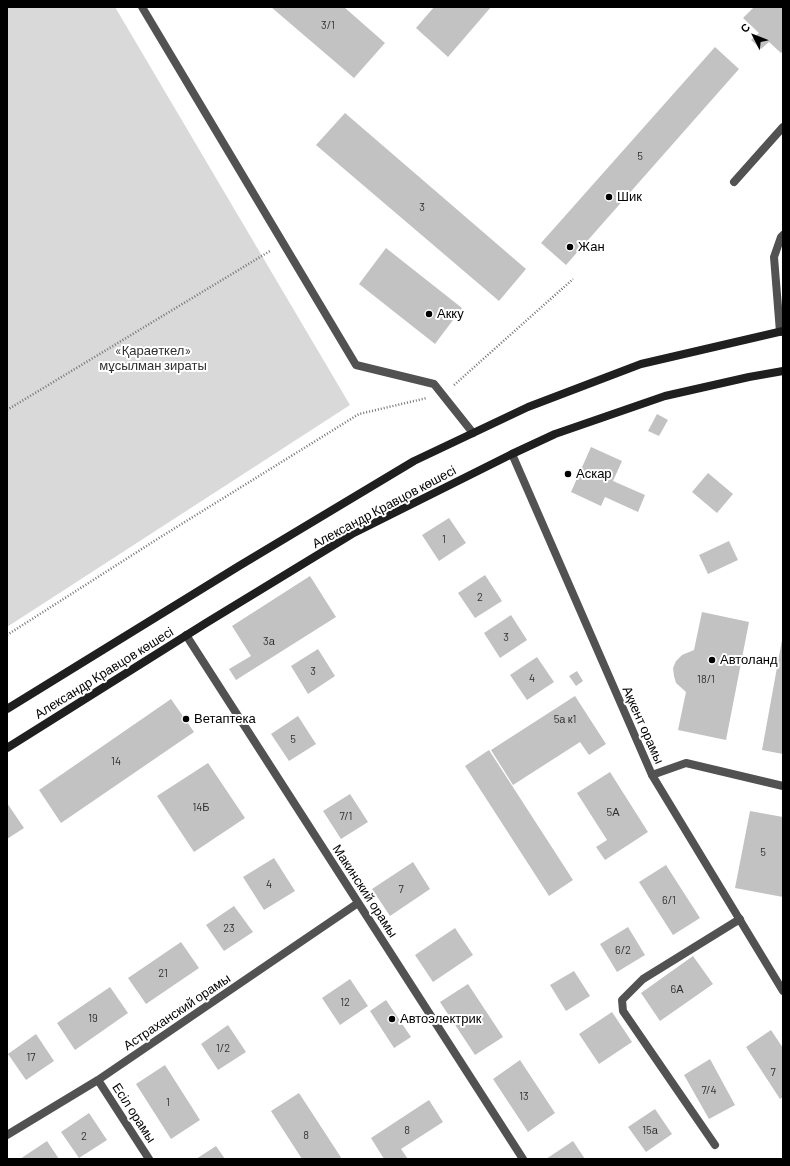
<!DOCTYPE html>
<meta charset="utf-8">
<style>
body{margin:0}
#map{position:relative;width:790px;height:1166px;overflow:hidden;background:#fff;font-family:Barlow,sans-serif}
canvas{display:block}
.frame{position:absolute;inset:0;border:8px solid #000;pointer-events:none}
.north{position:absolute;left:734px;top:16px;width:40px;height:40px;-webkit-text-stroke:3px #fff;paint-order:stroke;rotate:312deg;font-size:11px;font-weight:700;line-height:16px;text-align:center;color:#000}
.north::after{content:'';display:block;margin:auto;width:14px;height:18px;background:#000;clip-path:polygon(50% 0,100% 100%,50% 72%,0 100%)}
</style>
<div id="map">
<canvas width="790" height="1166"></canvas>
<div class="frame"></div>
<div class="north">С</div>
</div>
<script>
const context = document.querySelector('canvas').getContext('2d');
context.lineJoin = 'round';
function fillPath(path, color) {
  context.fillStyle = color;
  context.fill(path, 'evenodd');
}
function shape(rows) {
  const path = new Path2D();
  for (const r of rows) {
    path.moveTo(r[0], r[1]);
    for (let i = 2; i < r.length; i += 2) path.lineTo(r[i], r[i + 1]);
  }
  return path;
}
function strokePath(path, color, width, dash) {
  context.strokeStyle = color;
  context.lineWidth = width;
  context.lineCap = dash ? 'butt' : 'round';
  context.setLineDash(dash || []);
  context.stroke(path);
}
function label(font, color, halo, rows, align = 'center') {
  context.font = font + ' Barlow,sans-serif';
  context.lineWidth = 4;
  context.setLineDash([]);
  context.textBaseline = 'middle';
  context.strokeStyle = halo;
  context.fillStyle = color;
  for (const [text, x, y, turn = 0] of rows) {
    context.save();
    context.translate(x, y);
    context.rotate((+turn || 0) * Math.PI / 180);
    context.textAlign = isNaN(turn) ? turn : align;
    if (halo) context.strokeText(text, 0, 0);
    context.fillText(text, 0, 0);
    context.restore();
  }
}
const green = shape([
 [7,7,115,7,350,405,7,627]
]);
const building = shape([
 [271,7,344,7,385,43,354,78],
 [434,7,491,7,448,57,416,28],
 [754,7,783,7,783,51,781,53,769,42,761,49,751,40,759,33,743,18],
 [715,47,739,69,566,265,541,243],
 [345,113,526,269,499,301,316,145],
 [386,248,462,308,435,344,359,284],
 [657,414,668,420,659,436,648,431],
 [591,447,622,461,613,481,645,495,638,512,605,497,601,506,571,492],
 [708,473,733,494,717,513,692,492],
 [449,518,466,543,439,561,422,535],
 [729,541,738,560,708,574,699,555],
 [485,575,502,601,475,618,458,593],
 [310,576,336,617,236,680,229,669,251,656,232,626],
 [702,612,749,622,726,740,678,730,686,692,676,683,674,676,673,668,676,661,682,655,694,650],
 [511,615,527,640,500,658,484,633],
 [782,640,783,640,783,754,762,750],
 [318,649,335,676,308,694,291,666],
 [537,657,554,682,527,700,510,675],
 [577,671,583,681,576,686,569,676],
 [575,696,606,744,589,755,580,742,513,785,491,750],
 [171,699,194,732,61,823,39,790],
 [298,716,316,744,289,761,271,734],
 [489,750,573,880,549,896,465,766],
 [208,763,245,818,194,852,157,796],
 [610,772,648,832,605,860,596,847,607,840,577,793],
 [350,794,368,822,341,839,323,811],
 [7,803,24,828,7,839],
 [750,811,783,817,783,897,735,888],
 [274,858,295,891,264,910,243,877],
 [413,862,430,889,390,916,372,889],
 [666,865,700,918,673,935,639,882],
 [234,906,253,932,224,951,206,925],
 [628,927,645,955,617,972,600,944],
 [455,928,473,955,433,982,415,955],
 [181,942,199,968,146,1004,128,978],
 [693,956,713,984,660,1021,641,993],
 [574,971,590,996,566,1011,550,985],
 [350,979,368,1006,340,1025,322,998],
 [468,984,503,1037,475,1055,440,1002],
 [110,987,128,1013,75,1050,57,1023],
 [386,1000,411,1037,394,1048,370,1011],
 [612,1012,632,1042,599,1064,579,1034],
 [228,1025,246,1052,218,1070,201,1044],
 [771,1030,783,1048,783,1097,780,1099,746,1047],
 [36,1034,54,1061,26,1080,8,1054],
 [710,1059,735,1105,709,1119,684,1075],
 [520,1060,555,1113,528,1132,493,1079],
 [165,1065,200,1120,171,1139,136,1084],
 [299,1093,342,1159,302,1159,271,1111],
 [429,1100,443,1122,401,1149,408,1159,384,1159,371,1138],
 [655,1109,672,1134,646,1152,628,1127],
 [89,1113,107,1140,79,1158,61,1132],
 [47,1141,59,1159,20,1159],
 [573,1141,585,1159,546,1159],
 [216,1146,225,1159,196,1159]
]);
const path = shape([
 [454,385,573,279],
 [7,410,270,251],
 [7,635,159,538,359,414,427,398]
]);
const lane = shape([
 [734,182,783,127],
 [780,332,774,257,781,237,783,235],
 [652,775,686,763,783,786],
 [715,1145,623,1011,622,1000,643,979,740,919]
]);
const street = shape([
 [142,7,356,365,434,384,473,433],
 [512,454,652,775,783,991],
 [186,635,523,1159],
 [98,1080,149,1159],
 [7,1135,98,1080,358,903]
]);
const secondary = shape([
 [7,709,239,566,414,461,528,407,641,364,783,331],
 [7,748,206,623,352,534,512,454,555,434,665,396,749,377,783,371]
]);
const markers = [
 [609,197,4,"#000"],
 [570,247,4,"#000"],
 [429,314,4,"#000"],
 [568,474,4,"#000"],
 [712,660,4,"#000"],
 [186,719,4,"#000"],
 [392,1019,4,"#000"]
];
const numberNames = [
 ["3/1",328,25],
 ["5",640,156],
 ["3",422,207],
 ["1",444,539],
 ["2",480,597],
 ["3",506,637],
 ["3а",269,641],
 ["3",313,671],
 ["4",532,678],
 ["18/1",706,679],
 ["5а к1",565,719],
 ["5",293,739],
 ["14",116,761],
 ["14Б",201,807],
 ["5А",613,812],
 ["7/1",346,816],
 ["5",763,852],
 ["4",269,884],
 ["7",401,889],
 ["6/1",669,900],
 ["23",229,928],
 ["6/2",623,950],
 ["21",163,973],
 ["6А",677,989],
 ["12",345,1002],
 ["19",93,1018],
 ["1/2",223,1048],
 ["17",31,1057],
 ["7",773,1072],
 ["7/4",709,1090],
 ["13",524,1096],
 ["1",168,1102],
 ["8",407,1130],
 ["15а",650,1130],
 ["8",306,1135],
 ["2",84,1136]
];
const poiNames = [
 ["Шик",617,197],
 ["Жан",578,247],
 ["Акку",437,314],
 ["Аскар",576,474],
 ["Автоланд",720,660],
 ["Ветаптека",194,719],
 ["Автоэлектрик",400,1019]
];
const parkNames = [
 ["«Қараөткел»",153,351],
 ["мұсылман зираты",153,366]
];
const streetNames = [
 ["Александр Кравцов көшесі",384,507,-28],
 ["Александр Кравцов көшесі",104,673,-32],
 ["Ақкент орамы",643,725,66],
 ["Макинский орамы",365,891,57],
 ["Астраханский орамы",177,1012,-34],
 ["Есіл орамы",134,1113,57]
];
fillPath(green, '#d9d9d9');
fillPath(building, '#c2c2c2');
strokePath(path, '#747474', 2.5, [1, 2]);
strokePath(lane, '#525252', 8);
strokePath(street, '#525252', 8);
strokePath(secondary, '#1f1f1f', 8);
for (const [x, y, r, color] of markers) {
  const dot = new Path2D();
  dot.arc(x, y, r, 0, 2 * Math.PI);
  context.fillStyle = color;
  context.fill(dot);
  strokePath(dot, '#fff', 1.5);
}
label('11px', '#303030', null, numberNames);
label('13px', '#000', '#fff', poiNames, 'left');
label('13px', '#303030', '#fff', parkNames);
label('13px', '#000', '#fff', streetNames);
</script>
